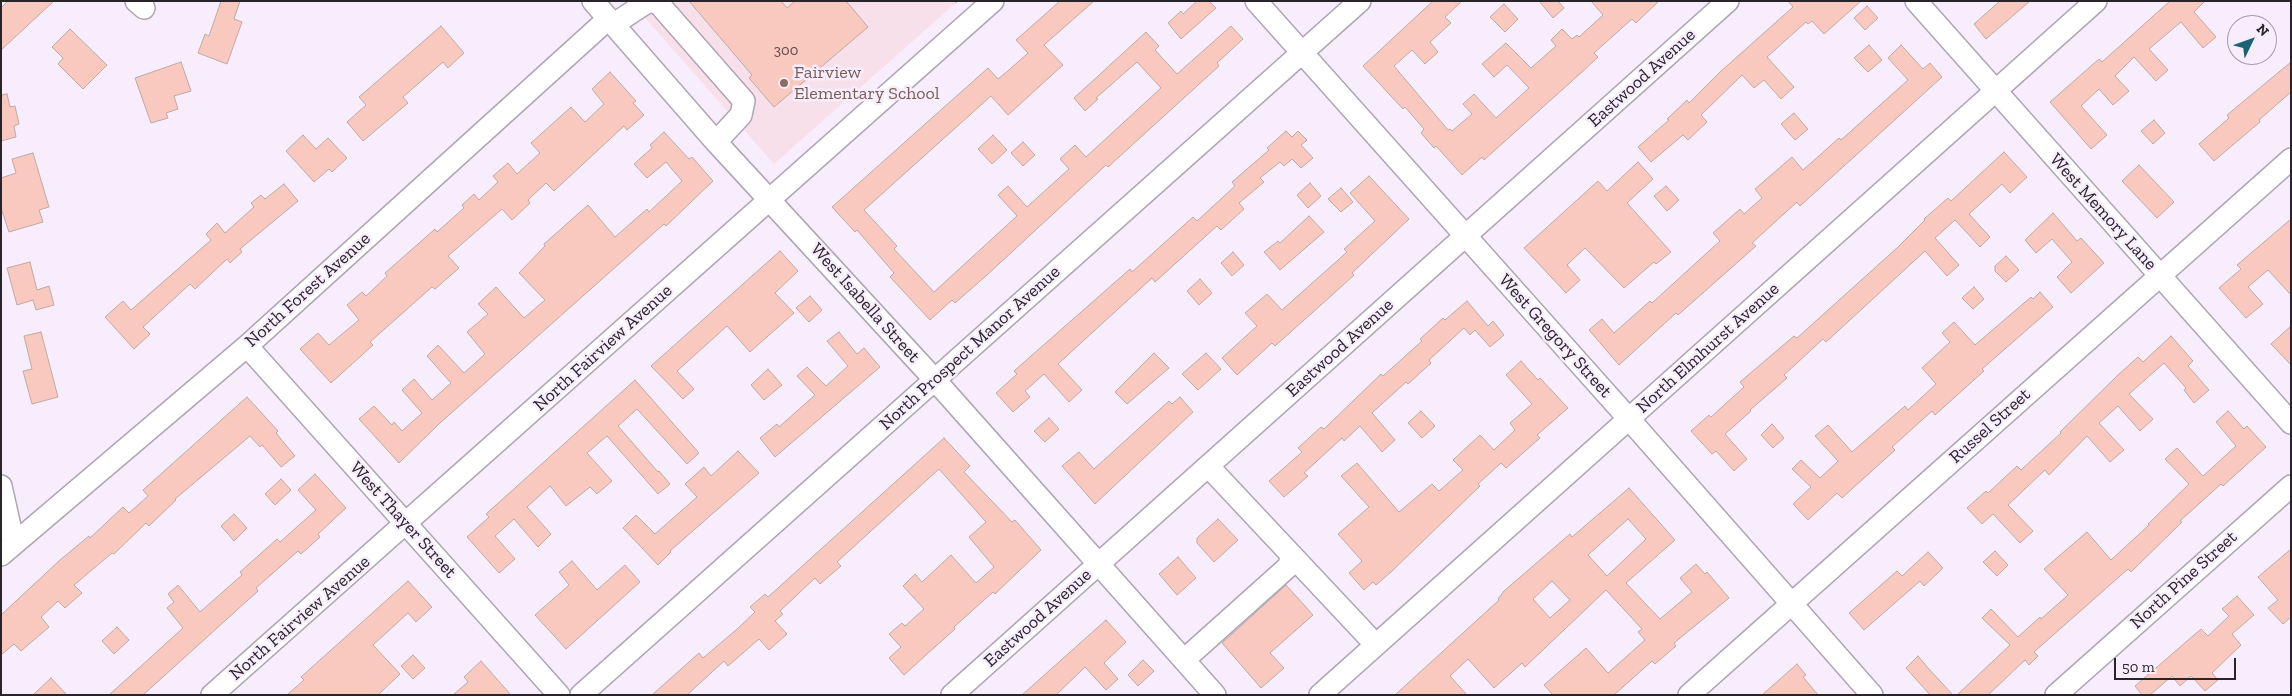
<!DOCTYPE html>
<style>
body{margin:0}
#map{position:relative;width:2292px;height:696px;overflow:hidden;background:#f8edfd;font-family:"Zilla Slab",serif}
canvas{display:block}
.frame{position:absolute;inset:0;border:2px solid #28242a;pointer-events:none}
.north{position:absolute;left:2227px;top:15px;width:50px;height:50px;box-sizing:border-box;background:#f8edfd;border:1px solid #a59da9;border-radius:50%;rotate:48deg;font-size:14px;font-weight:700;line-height:20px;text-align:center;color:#28242a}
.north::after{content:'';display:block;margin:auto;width:18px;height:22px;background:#1b6371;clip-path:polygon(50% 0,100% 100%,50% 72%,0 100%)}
.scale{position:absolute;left:2114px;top:658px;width:122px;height:22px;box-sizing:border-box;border:2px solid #28242a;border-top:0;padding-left:6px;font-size:15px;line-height:18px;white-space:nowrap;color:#28242a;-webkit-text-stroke:4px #f8edfd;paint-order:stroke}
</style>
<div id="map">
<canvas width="2292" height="696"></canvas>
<div class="frame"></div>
<div class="north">N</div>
<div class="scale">50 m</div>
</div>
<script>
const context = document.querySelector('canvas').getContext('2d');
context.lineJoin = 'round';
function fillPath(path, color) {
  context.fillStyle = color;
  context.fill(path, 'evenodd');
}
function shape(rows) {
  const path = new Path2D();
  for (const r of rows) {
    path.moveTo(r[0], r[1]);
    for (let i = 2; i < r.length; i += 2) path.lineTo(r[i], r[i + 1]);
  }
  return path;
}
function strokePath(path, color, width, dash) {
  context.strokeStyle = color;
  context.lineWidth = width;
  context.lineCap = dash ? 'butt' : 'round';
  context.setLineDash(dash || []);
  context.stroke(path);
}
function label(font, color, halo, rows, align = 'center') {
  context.font = font + ' "Zilla Slab",serif';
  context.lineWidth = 5;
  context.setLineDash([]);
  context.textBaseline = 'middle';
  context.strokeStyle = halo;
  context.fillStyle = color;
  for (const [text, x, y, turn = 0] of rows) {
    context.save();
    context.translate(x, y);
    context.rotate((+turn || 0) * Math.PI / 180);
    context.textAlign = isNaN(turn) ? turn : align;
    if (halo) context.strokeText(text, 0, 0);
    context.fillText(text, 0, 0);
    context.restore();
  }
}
const education = shape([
 [630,1,958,1,774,164]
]);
const building = shape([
 [8,1,54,1,1,50,1,8,8,1],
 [221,1,240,1,234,19,242,22,227,64,198,53,205,34,209,36,221,1],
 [689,1,781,1,787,8,795,1,846,1,868,27,774,107,749,78,752,75,689,1],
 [1060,1,1094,1,1044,45,1063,65,1008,115,991,96,864,210,897,246,894,249,934,292,1017,216,998,195,1008,186,1027,207,1069,169,1060,159,1075,145,1086,157,1161,88,1137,62,1096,98,1098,99,1085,111,1074,98,1146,32,1159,46,1155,50,1177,74,1231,26,1243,39,1217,63,1219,66,1108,167,1106,165,987,275,955,303,952,300,930,320,890,277,894,273,857,230,855,232,832,207,988,68,998,79,1009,70,1028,53,1016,40,1060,1],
 [1197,1,1209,1,1216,8,1181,39,1168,23,1181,11,1183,14,1197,1],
 [1433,1,1462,1,1445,17,1451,23,1430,42,1438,52,1425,64,1412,50,1394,66,1448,130,1450,129,1452,131,1472,114,1463,104,1474,94,1496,118,1529,88,1507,65,1494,77,1482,64,1506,43,1531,68,1556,46,1551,40,1562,29,1572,39,1577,35,1579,37,1603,15,1591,1,1659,1,1636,23,1632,19,1594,53,1598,57,1582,72,1484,160,1482,157,1462,175,1436,146,1434,148,1421,133,1424,129,1405,107,1403,109,1363,66,1433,1],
 [1539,1,1558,1,1564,8,1553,18,1539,1],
 [1788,1,1861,1,1824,34,1812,21,1808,24,1806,22,1767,57,1794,87,1781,99,1764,80,1754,88,1742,75,1701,115,1707,122,1688,140,1683,135,1651,162,1638,147,1669,120,1667,119,1687,100,1689,103,1720,72,1793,7,1788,1],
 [2000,1,2030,1,1986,39,1974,24,2000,1],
 [2170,1,2205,1,2194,12,2216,37,2203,48,2181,22,2149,49,2168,70,2156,81,2134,57,2115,76,2129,91,2113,105,2099,89,2081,106,2107,135,2091,149,2050,102,2099,59,2102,62,2170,1],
 [1504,4,1518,19,1505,32,1490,17,1504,4],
 [1867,6,1878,18,1865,30,1854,18,1867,6],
 [441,26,464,53,448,68,443,62,403,97,408,103,363,141,347,122,366,105,359,97,441,26],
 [70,29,107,65,83,89,58,64,63,58,52,47,70,29],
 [1869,45,1882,60,1868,72,1854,58,1869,45],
 [1901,45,1923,69,1930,63,1942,77,1800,206,1797,202,1752,243,1756,246,1678,315,1676,313,1619,365,1589,330,1602,319,1614,333,1650,301,1652,303,1720,241,1713,233,1740,209,1744,214,1762,198,1755,189,1792,157,1803,170,1839,138,1841,140,1908,80,1888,58,1901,45],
 [181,62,191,91,174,96,178,109,166,113,168,118,151,123,135,78,181,62],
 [2291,62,2291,92,2259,120,2260,122,2214,161,2199,144,2229,118,2227,115,2291,62],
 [610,72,636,101,633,103,644,115,627,130,624,126,554,191,546,183,528,200,530,203,512,220,502,209,448,256,459,268,435,289,432,287,370,342,373,345,331,383,300,349,318,333,329,345,359,320,347,305,362,292,366,296,387,276,385,273,435,229,437,232,464,208,462,205,474,194,479,200,498,182,493,176,508,163,517,174,540,153,531,143,571,107,585,122,604,104,592,89,610,72],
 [7,94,10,107,15,106,19,124,14,126,16,137,1,141,1,95,7,94],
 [1794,113,1808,129,1795,140,1781,124,1794,113],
 [2154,120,2165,133,2153,144,2141,131,2154,120],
 [1286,131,1292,137,1298,131,1307,140,1301,145,1313,158,1301,168,1292,159,1284,166,1280,162,1260,178,1264,182,1239,203,1244,209,1221,230,1217,226,1155,282,1152,278,1058,364,1082,390,1069,402,1044,374,1025,391,1030,397,1013,412,996,393,1017,374,1014,371,1130,269,1132,272,1193,217,1197,221,1235,186,1232,182,1269,150,1267,148,1286,131],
 [664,132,689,159,692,157,713,181,666,226,664,224,440,423,399,463,359,419,374,406,392,425,394,422,402,431,422,413,402,390,414,379,432,400,451,383,427,356,438,345,464,373,485,354,467,332,488,314,478,304,496,287,524,318,545,300,519,273,545,246,544,244,588,205,615,237,647,209,649,212,682,181,666,162,647,178,634,164,652,148,650,145,664,132],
 [303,135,316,149,328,138,347,158,332,172,329,169,314,182,286,151,303,135],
 [993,135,1007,150,992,164,978,149,993,135],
 [1023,142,1035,155,1023,166,1011,153,1023,142],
 [2004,152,2027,177,2010,193,2002,184,1969,214,1990,237,1980,247,1955,220,1935,238,1959,265,1947,276,1925,251,1826,342,1823,339,1784,375,1787,378,1750,410,1751,411,1725,434,1747,459,1734,471,1716,451,1712,454,1691,431,1709,415,1711,417,1744,387,1740,382,1794,336,1797,338,1898,247,1925,220,1924,219,1948,198,1951,201,2004,152],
 [33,153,49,207,39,210,43,222,9,232,1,208,1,178,16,173,12,159,33,153],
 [1638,162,1653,179,1627,203,1671,252,1656,264,1654,262,1624,288,1585,248,1567,265,1580,280,1566,293,1524,248,1598,181,1607,191,1638,162],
 [2139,165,2174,202,2157,218,2122,181,2139,165],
 [1369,176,1409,219,1352,273,1354,275,1331,296,1275,346,1272,343,1237,375,1222,358,1257,326,1245,313,1267,294,1282,310,1347,252,1344,249,1375,221,1350,193,1369,176],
 [1310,183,1321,196,1308,208,1297,195,1310,183],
 [284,184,298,201,240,249,242,252,230,263,227,259,195,289,190,284,143,327,150,334,134,349,105,317,123,301,131,310,211,240,206,234,217,223,225,233,254,207,251,203,261,195,265,199,284,184],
 [1666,186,1679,200,1667,211,1654,196,1666,186],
 [1341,188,1353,202,1341,212,1328,199,1341,188],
 [2053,213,2077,241,2081,238,2104,263,2071,293,2057,277,2072,262,2052,239,2036,253,2025,240,2053,213],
 [1309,216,1324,232,1280,270,1264,252,1278,241,1280,243,1309,216],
 [2291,219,2291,295,2268,270,2248,287,2263,304,2246,318,2219,288,2241,269,2237,265,2291,219],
 [780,251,798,271,775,293,794,313,750,352,727,326,677,371,694,389,683,399,651,366,780,251],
 [1233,252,1244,265,1232,276,1221,263,1233,252],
 [2006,256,2019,270,2006,282,1995,271,1995,266,2006,256],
 [30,262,37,290,49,286,54,305,36,310,33,300,17,305,7,268,30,262],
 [1200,279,1212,293,1199,305,1187,291,1200,279],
 [1974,287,1984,299,1973,309,1962,298,1974,287],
 [2040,292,2053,307,1982,369,1984,371,1935,415,1932,411,1892,447,1895,450,1842,498,1837,493,1808,520,1793,504,1811,487,1792,469,1801,460,1820,478,1838,461,1815,436,1828,425,1852,452,1905,406,1908,410,1936,384,1922,368,1950,342,1942,333,1954,322,1975,345,2031,297,2033,299,2040,292],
 [810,296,822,310,809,322,796,308,810,296],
 [1467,301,1488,326,1493,321,1504,335,1490,347,1475,330,1470,335,1464,328,1429,360,1431,363,1408,384,1406,382,1372,413,1395,440,1382,452,1360,426,1344,441,1342,438,1304,473,1308,476,1284,497,1269,481,1302,452,1298,448,1321,427,1324,429,1381,374,1383,376,1422,341,1420,339,1443,318,1445,320,1467,301],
 [2291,326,2291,365,2271,344,2291,326],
 [41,332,58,397,32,404,23,371,32,369,24,336,41,332],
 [839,332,857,354,864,348,880,367,775,457,760,438,777,424,779,427,815,395,797,376,807,367,826,386,848,366,827,341,839,332],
 [2171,336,2193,361,2188,366,2209,390,2194,403,2184,390,2186,388,2164,363,2129,394,2153,419,2140,431,2118,406,2099,423,2124,450,2110,462,2087,436,2049,475,2045,470,2008,505,2033,531,2020,543,1993,514,1982,524,1967,508,1986,491,1988,493,2017,466,2021,470,2061,433,2060,432,2119,374,2138,357,2143,362,2171,336],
 [1154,353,1169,368,1127,404,1115,392,1154,353],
 [1206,353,1221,369,1198,390,1182,374,1206,353],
 [1521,361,1538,380,1540,378,1568,408,1537,435,1540,438,1506,468,1501,463,1478,484,1480,486,1391,572,1376,585,1373,582,1364,590,1349,573,1362,561,1338,534,1369,507,1341,476,1357,463,1399,512,1432,484,1439,491,1463,470,1453,460,1480,435,1494,450,1515,430,1510,423,1532,404,1506,375,1521,361],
 [768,369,782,385,764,400,751,385,768,369],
 [635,380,699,453,687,464,637,409,618,426,658,472,659,471,670,484,658,494,607,436,587,453,612,481,597,494,590,487,566,506,550,486,527,507,551,534,538,547,514,519,495,536,515,559,499,573,467,537,489,517,486,514,635,380],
 [247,397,278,431,276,433,295,456,281,467,262,445,260,447,250,436,175,499,176,500,149,526,146,523,114,554,112,553,74,585,82,593,65,608,58,601,41,617,49,627,21,651,14,644,1,655,1,615,60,560,89,536,90,538,123,507,129,513,148,496,143,490,247,397],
 [1180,397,1193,412,1095,504,1062,466,1079,452,1094,469,1169,401,1172,404,1180,397],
 [1421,411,1435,426,1422,438,1408,423,1421,411],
 [2228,411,2244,429,2247,426,2266,447,2223,486,2221,484,2180,521,2182,522,2131,572,2128,569,2034,652,2038,656,2029,665,2025,660,1988,695,1957,695,2010,645,1982,618,1991,609,2018,637,2040,617,2041,619,2068,595,2044,569,2087,532,2111,560,2149,525,2148,524,2189,484,2165,459,2177,448,2203,476,2236,446,2216,422,2228,411],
 [1049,418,1059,429,1045,442,1034,431,1049,418],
 [1772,424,1784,438,1773,448,1761,435,1772,424],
 [944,438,970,466,964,472,1012,522,1015,520,1041,550,995,594,993,592,954,627,955,629,926,655,904,675,889,658,901,647,889,634,902,623,905,626,924,609,903,586,915,574,922,582,951,555,976,583,994,567,969,537,986,522,939,469,837,562,841,566,820,584,815,578,780,611,783,614,775,621,787,634,769,650,759,639,728,666,724,661,687,695,652,695,699,653,703,658,736,630,755,612,750,607,765,594,768,597,944,438],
 [738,451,759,473,670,551,671,552,658,565,623,528,636,515,655,534,697,497,685,484,704,467,711,476,738,451],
 [315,474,346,508,318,534,320,537,301,554,298,551,256,588,258,591,143,695,109,695,183,628,167,608,174,602,168,594,178,585,200,612,242,575,240,572,277,539,280,542,316,510,298,490,315,474],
 [281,479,291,490,275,505,265,494,281,479],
 [1629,488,1675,540,1626,583,1660,619,1692,592,1680,578,1696,564,1705,574,1707,572,1729,598,1674,643,1676,646,1655,664,1652,661,1614,695,1553,695,1544,685,1586,648,1608,673,1645,640,1638,632,1642,629,1606,590,1525,667,1522,663,1494,688,1468,659,1450,676,1467,695,1395,695,1499,600,1498,599,1504,591,1570,534,1572,537,1629,488],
 [1628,519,1646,539,1607,576,1588,555,1628,519],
 [1552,581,1570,600,1550,618,1533,599,1552,581],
 [234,514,247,528,234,541,221,526,234,514],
 [1218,519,1238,540,1214,562,1197,543,1197,538,1218,519],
 [2291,549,2291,617,2283,624,2268,608,2278,600,2258,577,2291,549],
 [1995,551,2008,565,1997,576,1983,562,1995,551],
 [1928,552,1943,568,1924,586,1920,581,1864,630,1849,613,1897,571,1902,576,1928,552],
 [1178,557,1196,578,1177,595,1159,574,1178,557],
 [572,561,597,590,625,565,640,582,566,649,535,615,569,585,559,572,572,561],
 [408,581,432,607,416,622,408,613,373,645,400,674,378,695,287,695,304,680,301,677,408,581],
 [1286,585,1313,615,1270,653,1284,668,1261,688,1222,643,1286,585],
 [2237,596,2254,615,2232,634,2241,645,2212,673,2218,680,2205,691,2191,676,2180,686,2172,676,2150,695,2142,695,2135,686,2201,629,2208,636,2229,616,2222,609,2237,596],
 [1106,620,1126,642,1104,663,1118,679,1106,690,1085,667,1056,695,1022,695,1106,620],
 [117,627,129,640,114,654,102,641,117,627],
 [413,655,425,668,413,679,401,666,413,655],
 [1918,656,1928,668,1953,695,1930,695,1906,668,1918,656],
 [1143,660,1154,671,1138,686,1128,675,1143,660],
 [481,661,511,695,453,695,468,682,464,677,481,661],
 [1797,664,1806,675,1803,677,1818,695,1762,695,1797,664],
 [51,678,67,695,33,695,51,678]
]);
const path = shape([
 [956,1,957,2]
]);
const minor = shape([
 [136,1,144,8],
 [593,1,716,142,935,380,1215,695],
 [650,1,659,4,744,101,741,115,716,142],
 [1256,1,1629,419,1872,695],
 [1916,1,2291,423],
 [614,24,649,1],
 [247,346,559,695],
 [1208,466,1376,645],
 [1,486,14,544],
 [1,555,247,346,608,19],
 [1184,660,1289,566,1291,556],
 [212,695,993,1],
 [581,695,1360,1],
 [952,695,1728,1],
 [1320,695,2096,1],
 [1689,695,2291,159],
 [2056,695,2291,486]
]);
const markers = [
 [784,83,5,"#8d6e63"]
];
const numberNames = [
 ["300",786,51]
];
const educationNames = [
 ["Fairview",794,73],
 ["Elementary School",794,94]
];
const streetNames = [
 ["Eastwood Avenue",1642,78,-42],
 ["West Memory Lane",2103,212,48],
 ["North Forest Avenue",308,290,-42],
 ["West Isabella Street",865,303,48],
 ["West Gregory Street",1555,336,48],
 ["North Fairview Avenue",603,348,-42],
 ["North Prospect Manor Avenue",970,348,-42],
 ["Eastwood Avenue",1340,348,-42],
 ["North Elmhurst Avenue",1708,348,-42],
 ["Russel Street",1990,426,-42],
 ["West Thayer Street",403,520,48],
 ["North Pine Street",2184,580,-42],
 ["North Fairview Avenue",300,618,-41],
 ["Eastwood Avenue",1038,618,-42]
];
fillPath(education, '#f8e0eb');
fillPath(building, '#f9c8be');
strokePath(building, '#bdaaa5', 1);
strokePath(minor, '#afa5b4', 24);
strokePath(path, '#a29aa6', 3, [4, 4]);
strokePath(minor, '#fff', 21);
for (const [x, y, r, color] of markers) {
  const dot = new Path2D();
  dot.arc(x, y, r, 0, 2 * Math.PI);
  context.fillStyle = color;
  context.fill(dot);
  strokePath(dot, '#f8edfd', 2);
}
label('15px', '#5c4d4f', null, numberNames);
label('18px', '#785e54', '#f8edfd', educationNames, 'left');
label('18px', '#28242a', '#f8edfd', streetNames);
</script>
